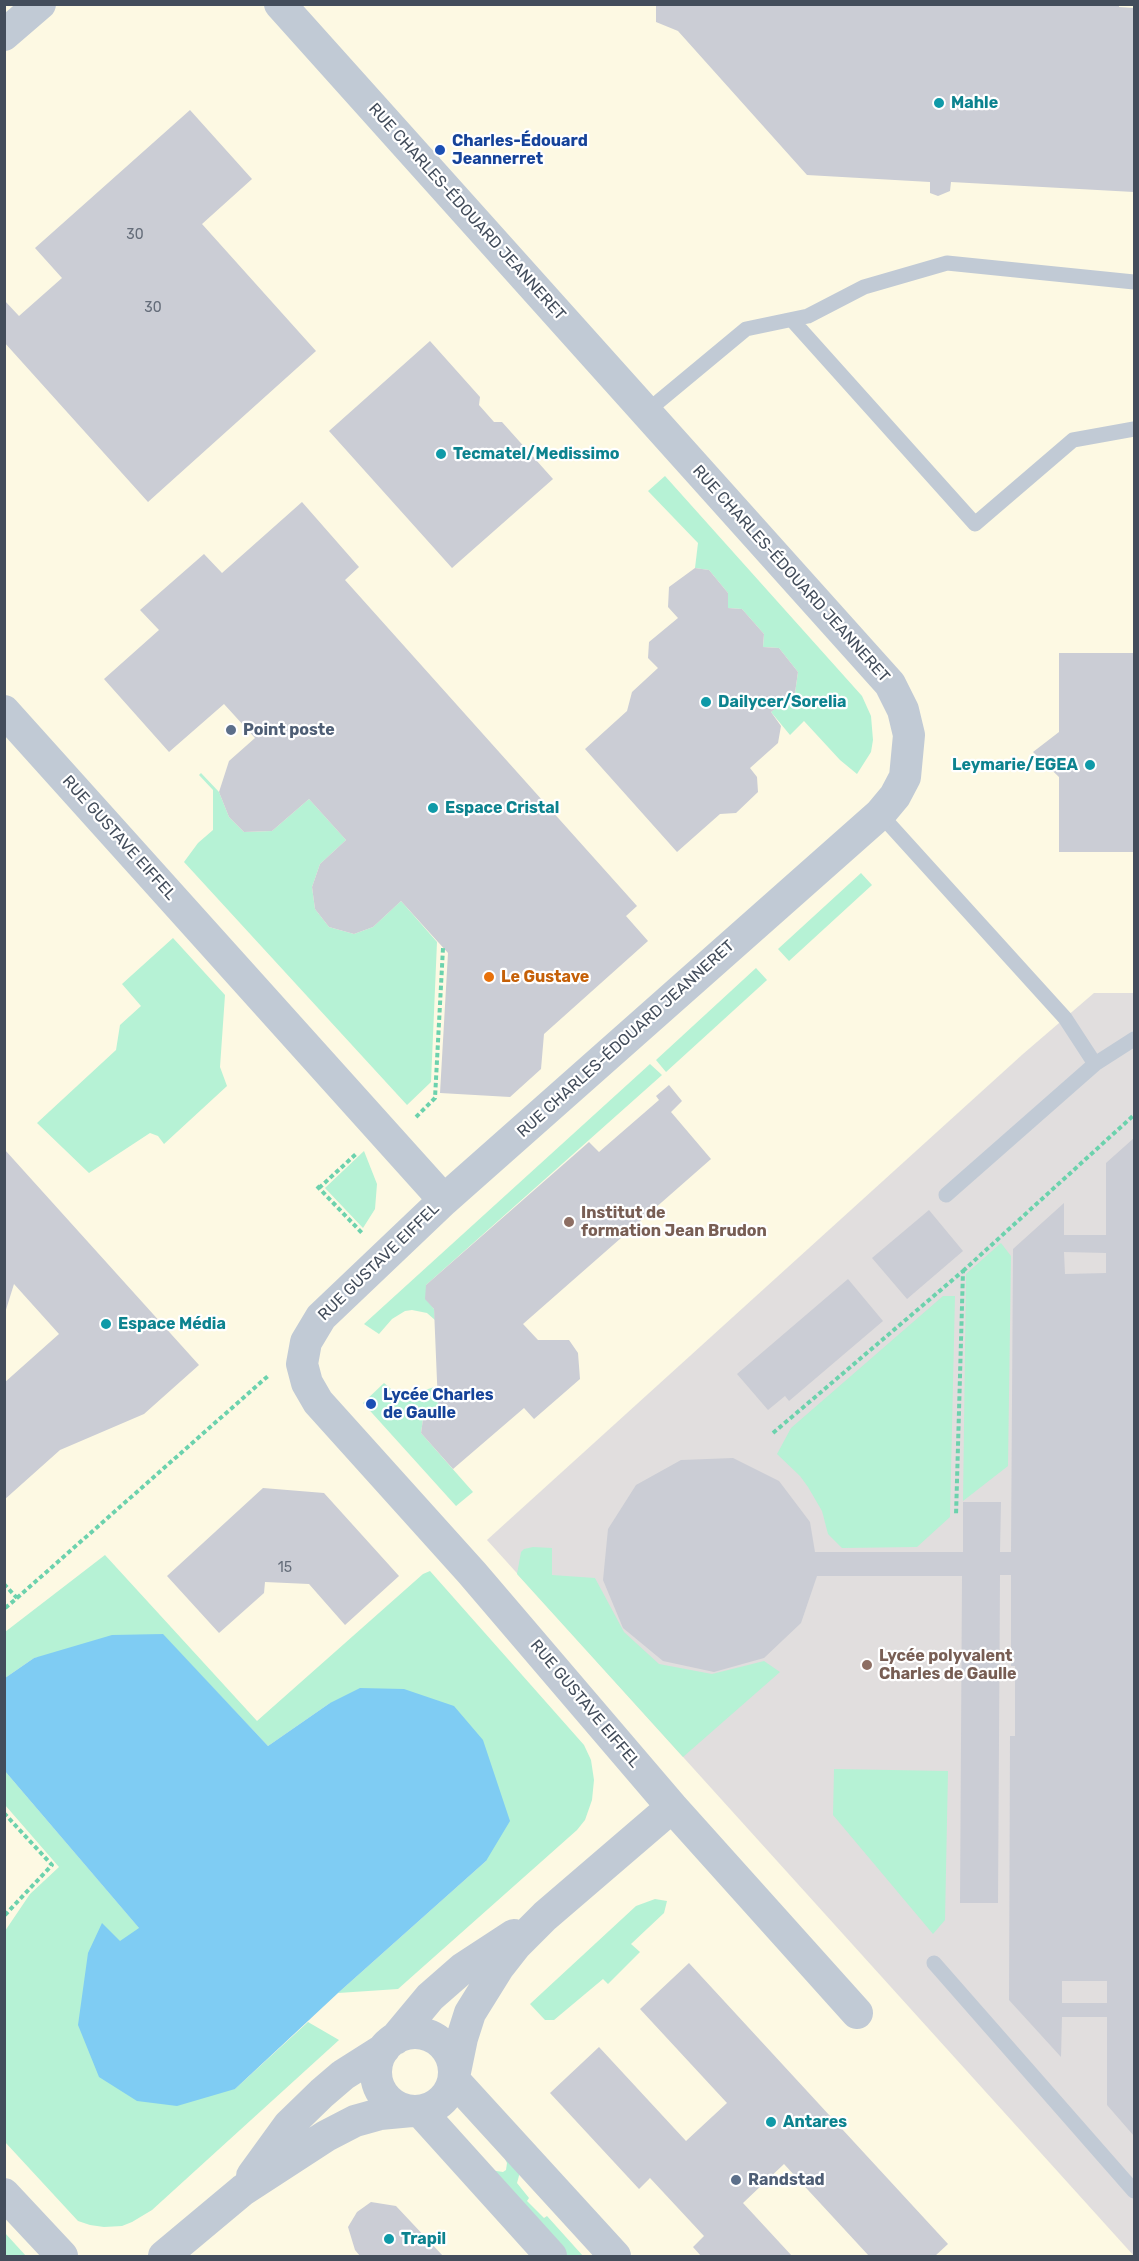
<!DOCTYPE html>
<meta charset="utf-8">
<style>
body{margin:0}
#map{position:relative;width:1139px;height:2261px;overflow:hidden;background:#f0edec;font-family:Rubik,sans-serif}
canvas{display:block}
.frame{position:absolute;inset:0;border:6px solid #434d5b;pointer-events:none}
</style>
<div id="map">
<canvas width="1139" height="2261"></canvas>
<div class="frame"></div>
</div>
<script>
const context = document.querySelector('canvas').getContext('2d');
context.lineJoin = 'round';
function fillPath(path, color) {
  context.fillStyle = color;
  context.fill(path, 'evenodd');
}
function shape(rows) {
  const path = new Path2D();
  for (const r of rows) {
    if (r.length === 3) {
      path.moveTo(r[0] + r[2], r[1]);
      path.arc(r[0], r[1], r[2], 0, 2 * Math.PI);
      continue;
    }
    path.moveTo(r[0], r[1]);
    for (let i = 2; i < r.length; i += 2) path.lineTo(r[i], r[i + 1]);
  }
  return path;
}
function strokePath(path, color, width, dash) {
  context.strokeStyle = color;
  context.lineWidth = width;
  context.lineCap = dash ? 'butt' : 'round';
  context.setLineDash(dash || []);
  context.stroke(path);
}
function label(font, color, halo, rows, align = 'center') {
  context.font = font + ' Rubik,sans-serif';
  context.lineWidth = 4.5;
  context.setLineDash([]);
  context.textBaseline = 'middle';
  context.strokeStyle = halo;
  context.fillStyle = color;
  for (const [text, x, y, turn = 0] of rows) {
    context.save();
    context.translate(x, y);
    context.rotate((+turn || 0) * Math.PI / 180);
    context.textAlign = isNaN(turn) ? turn : align;
    if (halo) context.strokeText(text, 0, 0);
    context.fillText(text, 0, 0);
    context.restore();
  }
}
const commercial = shape([
 [5,5,1134,5,1134,2256,5,2256]
]);
const education = shape([
 [1094,993,1134,993,1134,2256,487,1540,1023,1054]
]);
const green = shape([
 [665,476,862,696,871,716,873,740,871,752,857,774,840,760,804,721,790,735,771,712,795,693,798,672,779,648,763,647,764,634,742,609,728,608,728,593,709,570,695,568,698,543,648,491],
 [201,773,219,792,229,817,244,832,272,831,309,799,346,840,320,864,312,887,315,909,329,927,354,934,373,927,401,901,437,942,431,1082,407,1105,184,862,198,843,213,830,213,790,199,775],
 [861,873,872,885,789,961,778,949],
 [173,938,225,995,220,1067,227,1086,164,1144,158,1136,150,1133,89,1173,37,1123,116,1050,120,1025,141,1006,122,984],
 [756,968,767,980,666,1072,656,1060],
 [650,1064,662,1075,426,1285,426,1299,434,1309,435,1320,427,1313,412,1310,405,1311,392,1319,379,1334,364,1324],
 [364,1151,377,1184,375,1209,363,1228,325,1188],
 [1001,1243,1011,1256,1008,1466,963,1501,966,1274],
 [943,1296,955,1296,950,1517,917,1547,842,1548,828,1534,822,1511,808,1487,800,1476,777,1454,791,1428],
 [384,1383,391,1389,406,1393,419,1392,437,1386,438,1405,423,1419,421,1433,473,1492,456,1506,363,1403],
 [533,1547,552,1548,552,1575,595,1578,624,1632,659,1664,712,1674,764,1661,780,1672,683,1757,517,1574,521,1552,524,1549],
 [105,1555,257,1721,423,1574,430,1571,584,1745,591,1760,594,1780,592,1800,585,1820,577,1830,398,1989,338,1993,486,1861,330,1703,268,1746,162,1634,34,1658,5,1678,5,1632],
 [834,1769,948,1771,945,1920,933,1934,833,1815],
 [4,1770,140,1929,120,1942,235,2089,308,2022,339,2040,152,2210,132,2222,122,2226,104,2227,90,2225,78,2221,5,2142,5,1931,30,1894,59,1867,5,1805],
 [655,1899,667,1901,664,1913,631,1944,640,1952,608,1984,603,1979,554,2020,545,2020,530,2004,636,1906],
 [507,2157,520,2172,517,2183,529,2198,527,2201,544,2218,547,2216,583,2256,567,2256,490,2170,503,2172,506,2170,507,2163,505,2159],
 [4,2233,5,2233,26,2256,5,2256]
]);
const water = shape([
 [163,1634,268,1746,330,1703,360,1688,404,1689,454,1706,483,1740,510,1821,486,1861,338,1993,235,2089,177,2106,137,2101,99,2077,78,2025,88,1953,102,1923,120,1941,139,1928,4,1770,5,1678,34,1658,112,1635]
]);
const building = shape([
 [656,4,1119,4,1119,7,1134,8,1134,192,951,182,950,191,938,196,930,193,930,182,807,175,678,31,656,22],
 [190,110,252,179,202,224,316,351,148,502,4,342,4,300,19,316,62,278,35,248],
 [430,341,480,397,479,405,494,422,502,422,553,479,452,568,329,431],
 [302,502,359,567,345,580,637,906,626,916,648,941,544,1034,541,1069,510,1097,440,1093,448,953,401,901,373,927,354,934,329,927,315,909,312,887,320,864,346,840,309,799,272,831,244,832,229,817,219,792,229,761,255,738,224,704,169,752,104,679,159,630,140,610,204,554,222,573],
 [695,568,709,570,728,593,728,608,742,609,764,634,763,647,779,648,798,672,795,693,771,712,781,726,778,743,750,768,757,777,758,792,736,813,720,814,677,852,585,749,627,711,632,692,658,668,648,658,649,642,678,618,668,607,669,587],
 [1059,653,1134,653,1134,852,1059,852,1059,777,1033,752,1059,732],
 [669,1085,682,1101,671,1112,711,1159,523,1324,538,1340,569,1340,578,1353,580,1379,534,1419,524,1408,453,1469,421,1433,423,1419,438,1405,434,1309,425,1299,426,1285,589,1142,599,1152,659,1100,656,1096],
 [1134,1138,1134,2136,1107,2105,1107,2017,1062,2017,1061,2057,1009,2000,1010,1736,1015,1736,1015,1666,1011,1666,1011,1575,1000,1575,998,1903,960,1903,962,1576,817,1576,801,1623,764,1658,714,1672,663,1661,623,1628,603,1580,608,1529,636,1485,681,1460,733,1458,779,1481,810,1522,815,1552,963,1552,963,1502,1001,1502,1000,1552,1011,1552,1013,1249,1064,1203,1064,1235,1106,1235,1106,1163],
 [1064,1252,1106,1253,1106,1273,1065,1274],
 [1062,1981,1107,1981,1107,2003,1062,2003],
 [5,1150,199,1365,144,1414,60,1450,4,1500,4,1383,59,1334,14,1284,5,1313],
 [929,1210,963,1251,907,1299,872,1258],
 [848,1279,883,1321,789,1401,785,1396,768,1410,737,1374],
 [263,1488,324,1493,399,1576,345,1625,309,1584,265,1582,264,1593,219,1633,167,1576],
 [689,1963,948,2244,935,2256,869,2256,784,2164,743,2203,792,2256,701,2256,693,2247,704,2236,650,2178,639,2189,550,2093,599,2047,686,2141,727,2103,640,2009],
 [371,2202,396,2206,443,2256,360,2256,355,2250,348,2227,357,2212]
]);
const path = shape([
 [416,1117,435,1098,443,948],
 [317,1186,362,1233],
 [319,1188,356,1154],
 [963,1271,1134,1115],
 [773,1433,963,1271,956,1516],
 [4,1584,17,1598,4,1609],
 [17,1598,268,1376],
 [4,1813,52,1865,4,1916]
]);
const lane = shape([
 [792,320,975,524,1073,440,1134,429],
 [646,412,746,329,808,316,864,287,947,263,1134,282],
 [880,814,1065,1018,1095,1064,946,1195],
 [1095,1064,1134,1039],
 [934,1963,1134,2191]
]);
const street = shape([
 [280,4,890,684,903,710,909,735,905,777,895,796,880,814,444,1200,321,1317,306,1342,302,1364,307,1383,318,1402,472,1573,672,1807,857,2013],
 [4,35,40,4],
 [4,711,444,1200],
 [415,2072,39],
 [395,2039,430,1997,462,1969,514,1935],
 [455,2072,462,2038,470,2013,498,1968,516,1945,545,1916,672,1807],
 [454,2080,615,2256],
 [420,2111,551,2256],
 [252,2176,289,2125,322,2093,343,2075,384,2049],
 [4,2194,62,2256],
 [164,2256,243,2190,326,2136,355,2121,380,2114,412,2111]
]);
const markers = [
 [939,103,6,"#0f9aa8"],
 [440,150,6,"#1a4fb4"],
 [441,454,6,"#0f9aa8"],
 [706,702,6,"#0f9aa8"],
 [231,730,6,"#5c6f8a"],
 [1090,765,6,"#0f9aa8"],
 [433,808,6,"#0f9aa8"],
 [489,977,6,"#e8710a"],
 [569,1222,6,"#8d6e63"],
 [106,1324,6,"#0f9aa8"],
 [371,1404,6,"#1a4fb4"],
 [867,1665,6,"#8d6e63"],
 [771,2122,6,"#0f9aa8"],
 [736,2180,6,"#5c6f8a"],
 [389,2239,6,"#0f9aa8"]
];
const numberNames = [
 ["30",135,235],
 ["30",153,308],
 ["15",285,1568]
];
const cultureNames = [
 ["Mahle",951,103],
 ["Tecmatel/Medissimo",453,454],
 ["Dailycer/Sorelia",718,702],
 ["Leymarie/EGEA",1078,765,"right"],
 ["Espace Cristal",445,808],
 ["Espace Média",118,1324],
 ["Antares",783,2122],
 ["Trapil",401,2239]
];
const transitNames = [
 ["Charles-Édouard",452,141],
 ["Jeannerret",452,159],
 ["Lycée Charles",383,1395],
 ["de Gaulle",383,1413]
];
const streetNames = [
 ["RUE CHARLES-ÉDOUARD JEANNERET",467,212,48],
 ["RUE CHARLES-ÉDOUARD JEANNERET",791,574,48],
 ["RUE GUSTAVE EIFFEL",119,838,48],
 ["RUE CHARLES-ÉDOUARD JEANNERET",626,1039,-42],
 ["RUE GUSTAVE EIFFEL",379,1262,-44],
 ["RUE GUSTAVE EIFFEL",585,1704,50]
];
const serviceNames = [
 ["Point poste",243,730],
 ["Randstad",748,2180]
];
const foodNames = [
 ["Le Gustave",501,977]
];
const educationNames = [
 ["Institut de",581,1213],
 ["formation Jean Brudon",581,1231],
 ["Lycée polyvalent",879,1656],
 ["Charles de Gaulle",879,1674]
];
fillPath(commercial, '#fdf9e3');
fillPath(education, '#e1dede');
fillPath(green, '#b6f2d5');
fillPath(water, '#7fccf3');
fillPath(building, '#cbcdd5');
strokePath(path, '#6cd2ad', 4, [4.5, 3]);
strokePath(lane, '#c1cad5', 15);
strokePath(street, '#c1cad5', 32);
for (const [x, y, r, color] of markers) {
  const dot = new Path2D();
  dot.arc(x, y, r, 0, 2 * Math.PI);
  context.fillStyle = color;
  context.fill(dot);
  strokePath(dot, '#fff', 2);
}
label('14px', '#656d7a', null, numberNames);
label('bold 16px', '#0d838f', '#fff', cultureNames, 'left');
label('bold 16px', '#164399', '#fff', transitNames, 'left');
label('16px', '#434d5b', '#fff', streetNames);
label('bold 16px', '#4e5e75', '#fff', serviceNames, 'left');
label('bold 16px', '#c56008', '#fff', foodNames, 'left');
label('bold 16px', '#785e54', '#fff', educationNames, 'left');
</script>
